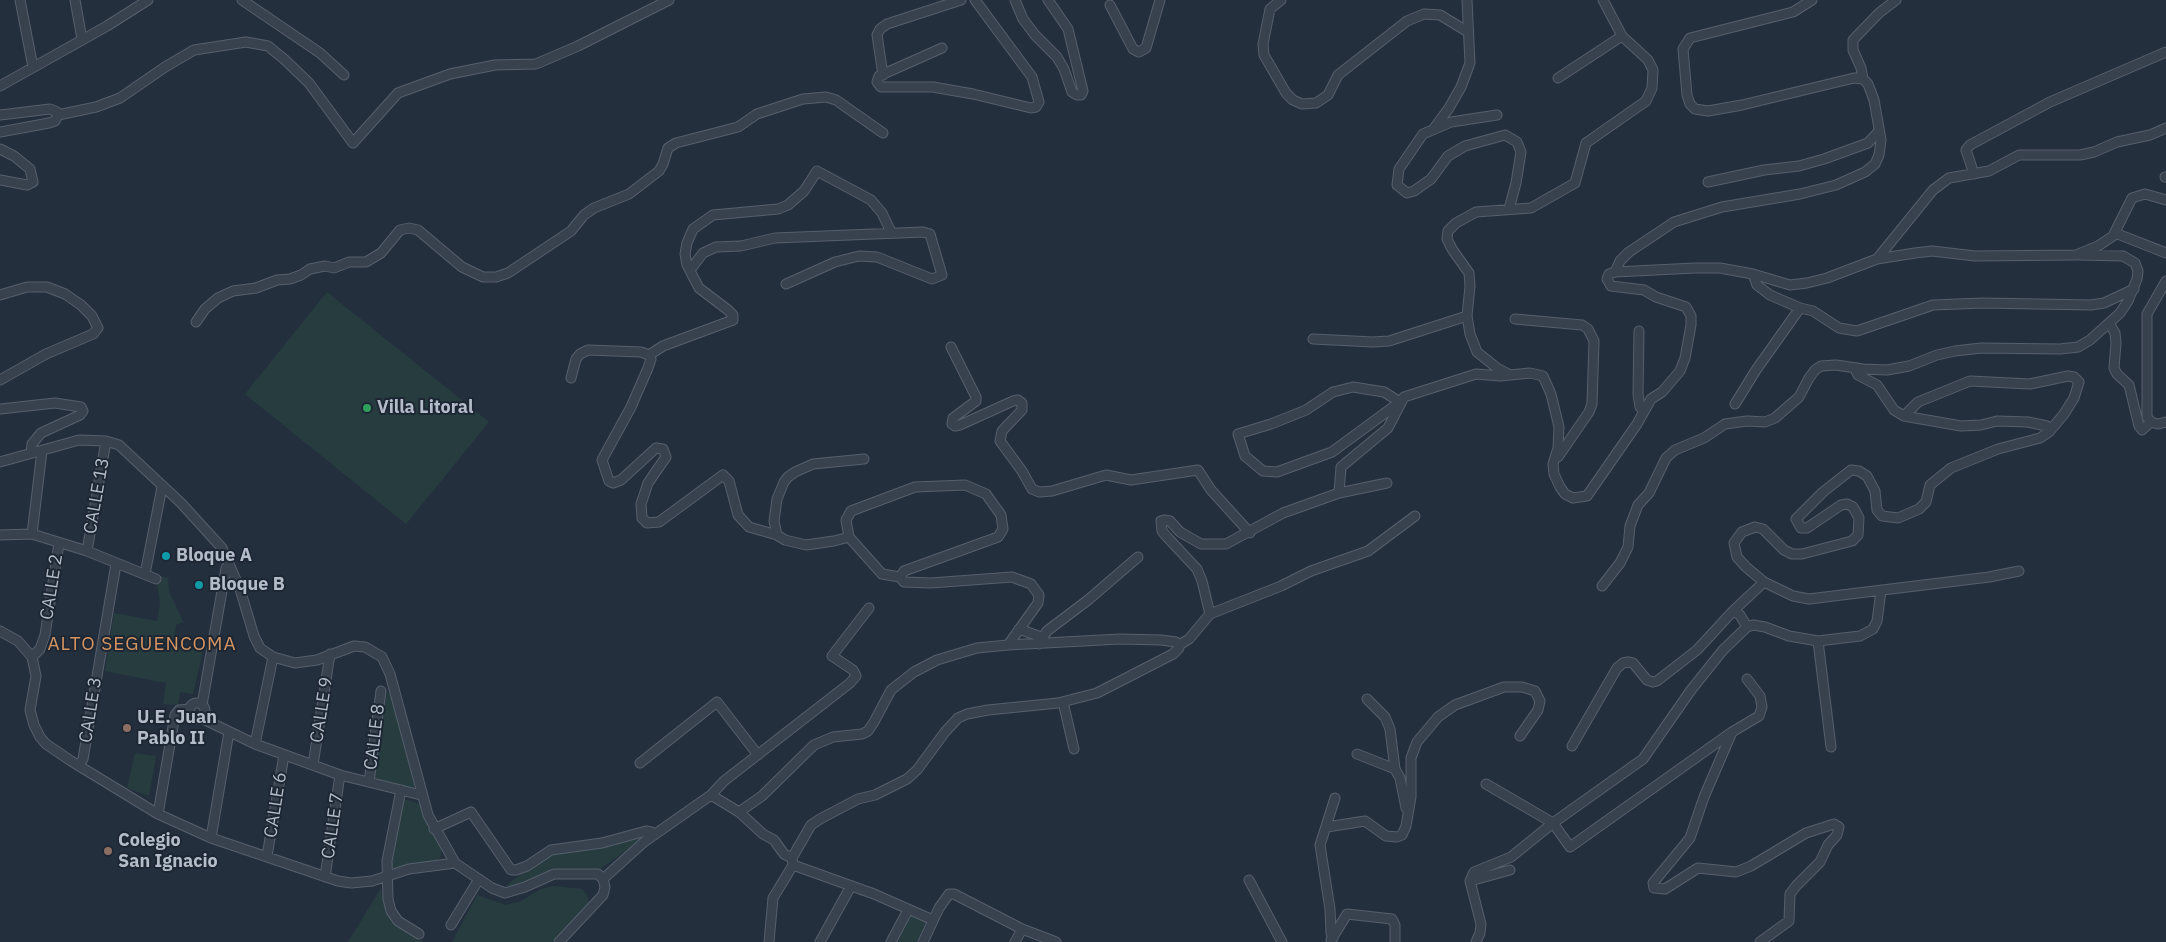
<!DOCTYPE html>
<style>
body{margin:0}
canvas{display:block;background:#242f3e}
</style>
<canvas width="2166" height="942"></canvas>
<script>
const context = document.querySelector('canvas').getContext('2d');
context.lineJoin = 'round';
function fillPath(path, color) {
  context.fillStyle = color;
  context.fill(path, 'evenodd');
}
function shape(rows) {
  const path = new Path2D();
  for (const r of rows) {
    if (r.length === 3) {
      path.moveTo(r[0] + r[2], r[1]);
      path.arc(r[0], r[1], r[2], 0, 2 * Math.PI);
      continue;
    }
    path.moveTo(r[0], r[1]);
    for (let i = 2; i < r.length; i += 2) path.lineTo(r[i], r[i + 1]);
  }
  return path;
}
function strokePath(path, color, width, dash) {
  context.strokeStyle = color;
  context.lineWidth = width;
  context.lineCap = dash ? 'butt' : 'round';
  context.setLineDash(dash || []);
  context.stroke(path);
}
function label(font, color, halo, rows, align = 'center') {
  context.font = font + ' "IBM Plex Sans",sans-serif';
  context.lineWidth = 4;
  context.setLineDash([]);
  context.textBaseline = 'middle';
  context.strokeStyle = halo;
  context.fillStyle = color;
  for (const [text, x, y, turn = 0] of rows) {
    context.save();
    context.translate(x, y);
    context.rotate((+turn || 0) * Math.PI / 180);
    context.textAlign = isNaN(turn) ? turn : align;
    if (halo) context.strokeText(text, 0, 0);
    context.fillText(text, 0, 0);
    context.restore();
  }
}
const green = shape([
 [327,292,489,422,406,524,245,394],
 [160,576,168,578,169,591,183,622,176,625,174,641,177,645,176,647,178,648,183,645,190,650,204,647,193,694,180,692,178,705,163,704,166,683,105,671,114,613,157,621,160,603,156,579],
 [387,692,391,696,414,784,414,788,411,791,377,781,374,776],
 [135,753,156,756,149,796,127,788],
 [404,799,420,804,422,812,434,836,441,846,441,856,435,863,396,870,391,865,401,802],
 [646,836,599,870,563,869,543,873,529,882,521,885,505,886,543,858,558,853],
 [554,886,582,889,587,895,589,902,552,942,452,942,477,895,506,905,521,901,541,889],
 [381,888,386,912,390,919,424,942,348,942],
 [915,915,924,919,926,923,916,942,898,942,911,916]
]);
const street = shape([
 [20,0,33,67],
 [75,0,82,39],
 [242,0,320,53,344,75],
 [1015,0,1023,19,1035,35,1057,57,1064,69,1072,92,1077,95,1081,95,1083,91,1068,29,1048,0],
 [1281,0,1270,9,1263,44,1264,55,1286,93,1293,100,1302,104,1316,103,1328,95,1338,75,1407,21,1424,14,1440,15,1468,32],
 [1110,5,1133,49,1139,52,1146,48,1160,0],
 [942,48,879,76,877,82,881,87,933,87,973,94,1031,108,1036,107,1039,102,1032,77,975,0],
 [883,75,877,35,880,29,887,24,961,0],
 [1558,78,1622,36],
 [1863,79,1861,68,1853,50,1853,40,1879,13,1896,0],
 [0,86,107,26,148,0],
 [0,115,50,109,57,112,58,115,55,121,49,123,0,132],
 [58,115,96,107,120,98,165,67,194,50,246,42,268,46,284,59,309,83,353,143,398,93,450,74,495,65,536,64,578,46,669,0],
 [1497,115,1451,122,1423,134,1399,169,1397,185,1407,193,1414,191,1431,179,1448,156,1465,146,1505,135,1517,142,1521,152,1516,183,1509,209],
 [1435,127,1449,108,1461,87,1470,63,1467,0],
 [0,149,14,156,30,169,33,182,27,185,0,180],
 [1974,174,1966,150,1970,145,2050,102,2166,52],
 [2165,177,2166,177],
 [1708,182,1764,170,1799,166,1824,159,1868,143,1879,131],
 [2115,233,2166,253],
 [1877,259,1933,190,1949,178,1989,171,2019,155,2080,155,2094,152,2117,142,2150,135,2166,128],
 [690,270,703,253,716,247,741,246,775,238,923,232,930,234,942,275,932,279,877,257,859,256,835,262,786,284],
 [1615,272,1620,261,1629,252,1674,222,1722,207,1800,194,1836,185,1865,172,1875,164,1879,155,1881,140,1874,100,1868,84,1863,79,1854,78,1742,105,1708,111,1695,109,1690,104,1687,95,1683,49,1690,38,1793,12,1812,0],
 [1753,274,1757,285,1770,295,1800,308,1813,311,1839,328,1857,331,1933,305,1983,303,2091,305,2104,303,2134,289],
 [2166,281,2147,314,2147,417,2151,422,2158,424,2166,422],
 [0,295,27,287,47,287,65,294,81,305,92,316,98,328,93,334,46,354,0,380],
 [1515,319,1582,325,1588,329,1594,341,1592,404,1589,412,1558,457],
 [196,322,205,309,218,298,233,291,256,288,277,280,290,279,301,275,310,269,325,266,334,268,349,262,366,262,381,253,400,230,409,228,418,230,462,267,483,277,496,277,508,273,571,231,584,215,594,208,629,194,659,171,663,164,668,148,676,143,738,127,757,114,803,99,826,97,836,100,883,133],
 [2109,323,2115,333,2116,343,2114,368,2117,374,2129,385,2139,426,2142,430,2151,422],
 [1639,331,1638,394,1640,407,1644,411],
 [1313,339,1373,342,1389,341,1467,316],
 [951,347,976,397,976,401,953,418,952,424,955,426,960,425,1013,401,1018,400,1022,403,1022,410,1002,431,1000,441,1022,471,1032,489,1039,492,1052,491,1106,475,1131,480,1198,470,1211,490,1250,533],
 [649,355,663,346,733,320,733,315,728,310,699,288,687,265,685,254,687,243,693,229,713,215,778,209,788,205,804,191,817,171,871,200,882,213,891,232],
 [1510,375,1497,368,1477,352,1470,334,1467,316,1470,286,1469,273,1452,249,1447,239,1448,231,1456,223,1476,212,1531,208,1575,183,1586,143,1646,101,1652,88,1653,70,1648,60,1622,36,1603,0],
 [571,378,576,359,580,354,588,350,641,352,649,355,651,359,648,368,631,407,602,460,609,481,613,483,621,480,656,448,663,449,666,457,648,483,641,504,642,518,647,523,659,522,723,475,729,481,738,515,749,527,777,535,785,540,806,545,834,541,849,537],
 [1353,387,1384,392,1400,402,1332,452,1277,472,1263,471,1245,456,1238,434,1271,424,1306,410,1333,392,1353,387],
 [1735,404,1756,370,1800,308],
 [0,409,55,403,81,407,83,411,80,415,41,433,32,444,31,453],
 [1904,416,1918,402,1970,381,2030,384,2068,376,2074,377,2079,382,2074,398,2064,414,2049,432],
 [0,462,79,440,106,441,119,445,181,503,222,548,240,589,254,636,260,648,273,657,295,663,317,660,354,646,365,647,382,657,390,674,428,815,455,863,492,888,505,893,525,887,554,874,598,874,603,879,605,887,603,895,559,942],
 [1339,493,1341,467,1388,428,1404,397,1476,374,1500,376,1530,373,1543,376,1551,394,1559,427,1558,448,1553,464,1554,474,1560,487,1565,494,1573,498,1587,496,1637,424,1651,399,1662,392,1680,371,1685,358,1691,325,1691,316,1686,307,1656,297,1644,290,1611,286,1607,279,1609,274,1615,272,1695,268,1720,268,1753,274,1790,285,1807,283,1827,278,1877,259,1915,253,1932,251,1975,256,2076,255,2098,246,2113,236,2132,198,2145,194,2166,200],
 [32,534,42,451],
 [0,535,32,534,87,551,156,579],
 [777,535,774,521,777,499,784,482,788,477,795,472,813,464,864,459],
 [87,551,106,441],
 [145,574,162,487],
 [900,577,882,574,849,537,846,520,851,511,915,487,965,485,986,494,1001,515,1003,529,998,537,904,571,900,577,904,582,931,583,1012,577,1031,584,1039,595,1038,603,1008,645],
 [1764,582,1746,567,1737,557,1734,543,1742,532,1755,527,1763,529,1784,550,1792,554,1802,554,1852,541,1858,535,1859,518,1853,507,1847,504,1841,505,1807,528,1801,528,1796,519,1823,492,1851,470,1859,471,1867,476,1875,491,1877,510,1882,516,1898,518,1919,509,1926,502,1930,485,1951,468,1998,449,2040,438,2049,432,2047,426,2028,422,1997,421,1981,425,1961,426,1904,416,1894,410,1877,385,1858,375,1855,369],
 [1602,586,1620,563,1628,547,1630,526,1638,505,1649,493,1666,458,1675,450,1704,438,1725,424,1747,421,1765,422,1775,418,1799,397,1809,378,1815,370,1821,366,1836,365,1863,369,1887,370,1909,366,1937,355,1955,351,1981,348,2060,349,2078,347,2090,340,2120,313,2128,301,2137,279,2138,271,2135,263,2123,256,2079,255],
 [1733,611,1740,615,1747,627],
 [1210,614,1202,581,1197,569,1167,537,1162,531,1161,521,1164,520,1170,521,1180,532,1201,544,1226,544,1283,513,1339,493,1387,483],
 [1019,629,1041,637],
 [0,631,18,641,32,657,36,676,30,710,34,725,40,737,46,744,71,761,158,814,211,838,338,881,351,883,372,881,409,869,455,863],
 [1818,641,1831,747],
 [1039,644,1047,631,1088,600,1138,557],
 [32,657,40,649,45,635,59,543],
 [1367,699,1385,717,1390,729,1395,769],
 [1063,702,1074,749],
 [197,711,8],
 [202,705,226,568,229,565],
 [201,718,255,744,340,775,421,795],
 [1732,732,1759,716,1762,707,1760,696,1747,679],
 [255,744,273,657],
 [1572,746,1617,668,1623,663,1628,662,1633,663,1647,680,1653,682,1657,681,1697,650,1733,611,1764,582,1793,596,1809,599,1989,577,2019,571],
 [1357,754,1395,769,1400,778,1406,808,1408,810],
 [640,763,717,702,758,755],
 [79,765,83,759,116,564],
 [313,765,330,654],
 [369,782,381,691],
 [1486,784,1553,823,1570,847,1732,732,1704,797,1690,838,1653,883,1654,888,1665,889,1698,868,1736,872,1751,866,1806,833,1834,824,1839,827,1837,835,1828,845,1820,862,1796,886,1790,894,1789,921,1760,942],
 [401,790,387,861,388,899,391,911,398,921,419,934],
 [711,795,739,812,763,834,774,840,784,854,792,858],
 [739,812,762,796,814,745,833,737,862,734,868,731,874,722,891,690,914,672,937,660,977,648,1008,645,1120,639,1161,640,1176,642,1179,645],
 [158,814,175,715,179,710,190,709],
 [1327,827,1365,821,1386,836,1397,837,1402,835,1406,826,1411,797,1411,758,1417,742,1438,717,1455,705,1504,687,1522,687,1535,691,1540,701,1538,710,1520,736],
 [434,829,471,812,511,870,516,870,527,866,551,850,602,843,646,831,651,832,654,835],
 [211,838,229,732],
 [267,856,284,755],
 [793,865,792,858,811,825,820,819,858,799,875,795,907,779,917,770,945,732,958,718,967,714,988,710,1058,703,1097,693,1173,654,1179,648,1179,645,1189,639,1210,614,1281,586,1311,571,1368,551,1415,516],
 [793,865,874,894,933,920],
 [325,877,340,775],
 [603,879,644,842,711,795,724,781,850,683,856,676,853,670,832,656,869,608],
 [1249,880,1282,942],
 [1470,881,1510,870],
 [451,925,479,879],
 [1333,938,1331,933,1330,909,1320,845,1335,798],
 [1331,940,1347,914,1392,919,1395,925,1395,942],
 [769,942,773,898,793,865],
 [820,942,851,886],
 [891,942,908,910],
 [923,942,939,908,949,894,954,894,1022,929,1056,942],
 [1015,942,1022,929],
 [1476,942,1480,933,1481,924,1470,881,1474,872,1511,857,1553,823,1643,759,1691,690,1723,650,1747,627,1753,625,1765,627,1789,636,1818,641,1860,636,1873,629,1877,621,1881,591]
]);
const markers = [
 [367,408,5,"#2e9e5b"],
 [166,556,5,"#0f9aa8"],
 [199,585,5,"#0f9aa8"],
 [127,728,5,"#8d6e63"],
 [108,851,5,"#8d6e63"]
];
const poiNames = [
 ["Villa Litoral",377,408],
 ["Bloque A",176,556],
 ["Bloque B",209,585],
 ["U.E. Juan",137,718],
 ["Pablo II",137,739],
 ["Colegio",118,841],
 ["San Ignacio",118,862]
];
const streetNames = [
 ["CALLE 13",97,496,-80],
 ["CALLE 2",52,587,-81],
 ["CALLE 3",91,710,-81],
 ["CALLE 9",322,710,-81],
 ["CALLE 8",375,737,-83],
 ["CALLE 6",276,805,-81],
 ["CALLE 7",333,826,-82]
];
const neighbourhoodNames = [
 ["ALTO SEGUENCOMA",142,645]
];
fillPath(green, '#263c3f');
strokePath(street, '#565f6c', 11);
strokePath(street, '#38414e', 9);
for (const [x, y, r, color] of markers) {
  const dot = new Path2D();
  dot.arc(x, y, r, 0, 2 * Math.PI);
  context.fillStyle = color;
  context.fill(dot);
  strokePath(dot, '#1d2633', 2);
}
label('bold 18px', '#b4bcc9', '#1d2633', poiNames, 'left');
label('18px', '#b4bcc9', '#1d2633', streetNames);
context.letterSpacing = '1px';
label('19px', '#d59563', '#1d2633', neighbourhoodNames);
context.letterSpacing = '0px';
</script>
